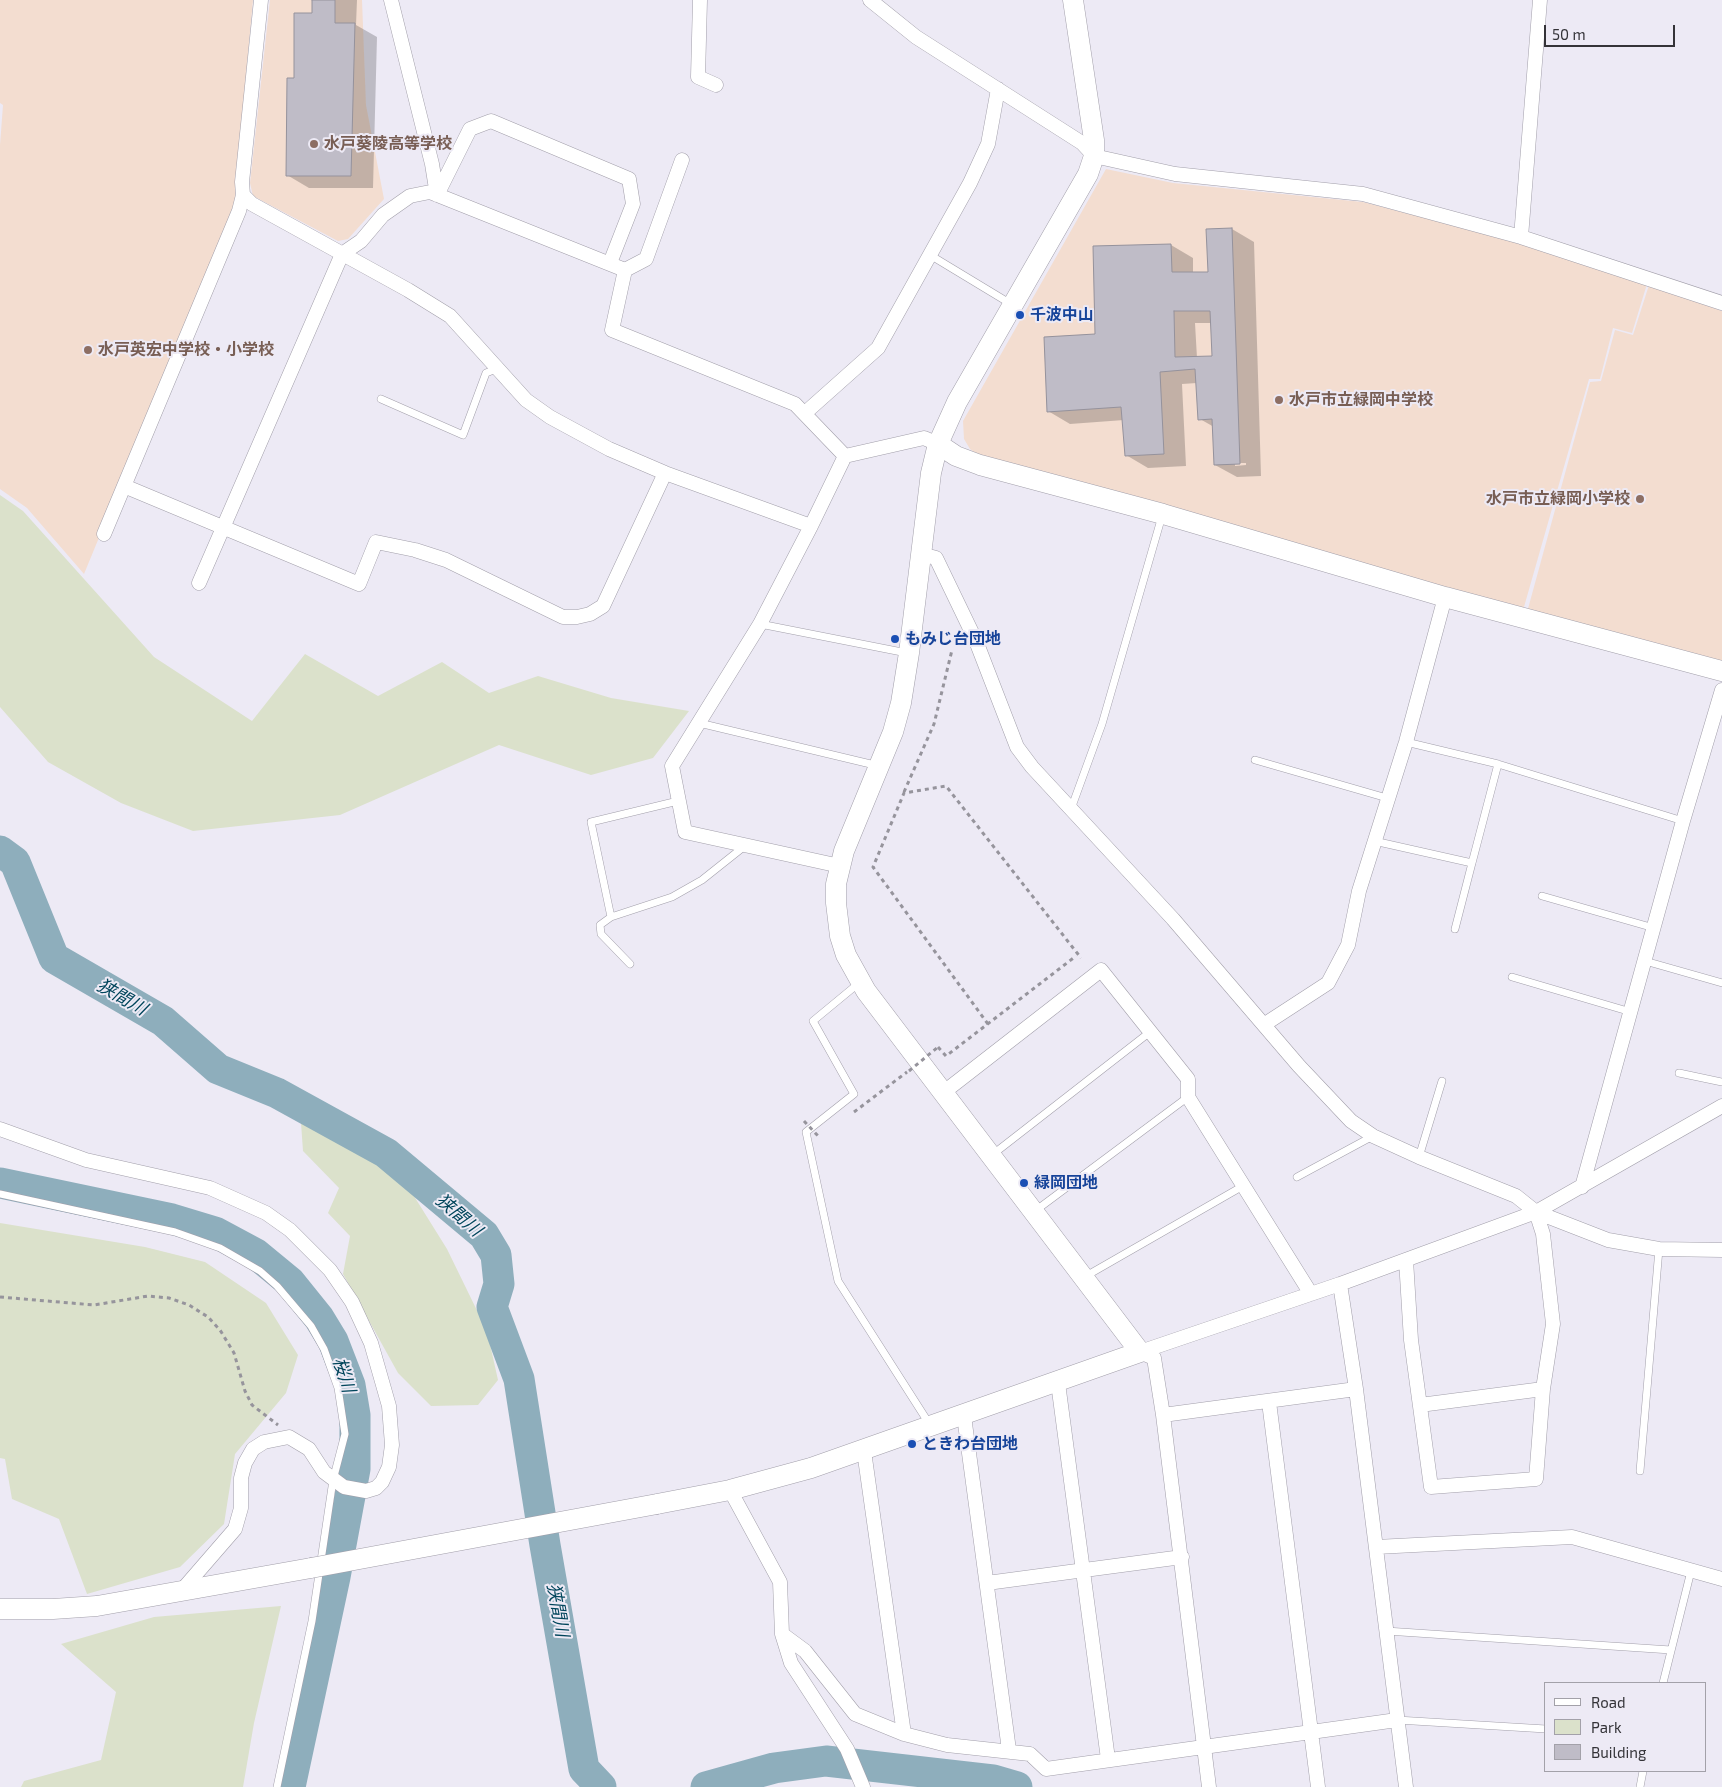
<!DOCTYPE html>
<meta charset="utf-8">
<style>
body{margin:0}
#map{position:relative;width:1722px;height:1787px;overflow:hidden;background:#edeaf5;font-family:"Exo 2",sans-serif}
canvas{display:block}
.legend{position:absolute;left:1544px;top:1682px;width:162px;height:90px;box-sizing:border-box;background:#edeaf5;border:1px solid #a3a1a9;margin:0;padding:6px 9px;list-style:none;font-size:15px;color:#343338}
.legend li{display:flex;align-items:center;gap:10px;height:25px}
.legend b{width:25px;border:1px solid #a3a1a9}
.scale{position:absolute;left:1544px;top:25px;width:131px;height:22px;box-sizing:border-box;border:2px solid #343338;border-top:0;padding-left:6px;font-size:15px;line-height:18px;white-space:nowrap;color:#343338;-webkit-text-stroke:4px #edeaf5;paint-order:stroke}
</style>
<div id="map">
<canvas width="1722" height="1787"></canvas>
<ul class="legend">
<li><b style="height:6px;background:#fff"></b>Road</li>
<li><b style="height:14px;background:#dbe1cb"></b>Park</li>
<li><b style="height:14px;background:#bfbcc7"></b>Building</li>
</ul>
<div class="scale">50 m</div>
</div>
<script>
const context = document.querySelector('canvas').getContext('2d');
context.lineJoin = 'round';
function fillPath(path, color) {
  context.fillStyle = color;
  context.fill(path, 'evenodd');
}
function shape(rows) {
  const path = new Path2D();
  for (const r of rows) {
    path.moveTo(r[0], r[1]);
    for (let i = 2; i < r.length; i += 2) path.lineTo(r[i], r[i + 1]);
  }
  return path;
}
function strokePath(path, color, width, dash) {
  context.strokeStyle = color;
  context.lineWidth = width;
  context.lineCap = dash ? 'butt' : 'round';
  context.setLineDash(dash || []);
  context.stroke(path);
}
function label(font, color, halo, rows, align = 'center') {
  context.font = font + ' "Exo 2","Noto Sans JP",sans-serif';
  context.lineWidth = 4;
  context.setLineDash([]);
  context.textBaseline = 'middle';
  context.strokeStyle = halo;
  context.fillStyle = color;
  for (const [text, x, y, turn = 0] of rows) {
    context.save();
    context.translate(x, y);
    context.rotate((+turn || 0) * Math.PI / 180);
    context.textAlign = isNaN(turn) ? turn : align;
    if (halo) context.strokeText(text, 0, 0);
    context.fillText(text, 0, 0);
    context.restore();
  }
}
const education = shape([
 [0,0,253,0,234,210,84,574,27,508,0,489,0,145,3,105,0,103],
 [270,0,362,0,366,105,384,199,348,239,338,241,253,196,250,183],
 [1106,169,1173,183,1363,202,1515,241,1647,284,1632,333,1613,328,1600,379,1589,379,1522,614,982,458,970,449,964,439,963,421],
 [1649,285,1722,311,1722,668,1526,616,1590,382,1601,381,1615,330,1633,335]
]);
const green = shape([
 [0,495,23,511,154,657,252,721,305,654,378,696,442,662,489,693,538,676,611,698,689,711,653,758,591,775,499,745,340,815,193,831,121,803,48,762,0,707],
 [301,1123,399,1172,447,1249,487,1331,498,1380,478,1405,431,1406,398,1373,343,1274,350,1236,328,1213,339,1188,303,1151],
 [0,1223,145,1247,205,1262,266,1303,298,1355,286,1393,235,1454,224,1524,180,1567,87,1594,59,1519,12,1499,5,1459,0,1458],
 [281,1606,254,1723,243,1787,21,1787,24,1781,101,1760,116,1692,61,1644,154,1617]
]);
const shadow = shape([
 [314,0,357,0,356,25,377,37,373,188,309,188,287,175,295,79,313,14],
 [1232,229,1254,242,1261,476,1237,477,1215,465,1214,427,1200,419,1197,383,1182,384,1186,466,1148,468,1126,455,1124,420,1070,424,1048,411,1096,335,1171,245,1193,258,1193,273,1209,273],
 [1195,323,1212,323,1213,358,1197,358],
 [1235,463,1246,463,1246,465,1235,466]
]);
const river = shape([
 [0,851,15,862,54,958,163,1021,218,1069,277,1093,386,1153,484,1235,496,1255,499,1284,492,1307,519,1379,545,1545,584,1769,601,1787],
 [0,1183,172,1219,215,1232,256,1254,290,1282,319,1318,333,1341,350,1385,355,1415,355,1469,335,1577,290,1787],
 [706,1787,774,1768,826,1761,993,1780,1017,1787]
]);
const building = shape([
 [312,0,335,0,335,23,355,23,351,176,286,176,287,78,294,78,294,13,312,13,312,0],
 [1232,228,1240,464,1214,465,1212,419,1198,420,1195,369,1160,372,1164,454,1125,456,1121,407,1047,412,1044,337,1095,334,1093,246,1171,244,1172,272,1208,272,1206,229,1232,228],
 [1174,311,1210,311,1212,356,1175,357,1174,311]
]);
const path = shape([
 [904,792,934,724,952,650],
 [988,1024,873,867,904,793,946,786,1081,958],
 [938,1047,946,1056,1076,956],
 [854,1112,907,1072],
 [0,1297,94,1305,148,1296,169,1298,189,1305,208,1317,220,1330,234,1353,245,1391,252,1405,278,1425]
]);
const lane = shape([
 [930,255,1011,304],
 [381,399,463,435,486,373,496,369],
 [760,624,907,653],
 [699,723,879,766],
 [1406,742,1498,764,1683,821],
 [1255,760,1387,798],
 [1071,809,1102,724,1162,516],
 [1374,841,1472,863,1498,764],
 [1542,896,1654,928],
 [611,917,591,822,678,801],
 [1455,929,1472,863],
 [1645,961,1722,983],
 [630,964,601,934,600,925,611,917,672,897,702,880,746,845],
 [1512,977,1631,1012],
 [859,983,813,1021,854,1094,806,1132,838,1281,930,1425],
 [1679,1073,1722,1082],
 [992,1155,1150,1032],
 [1419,1157,1442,1081],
 [1297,1177,1373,1136],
 [0,1194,175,1232,220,1248,260,1271,277,1286,311,1326,324,1349,338,1388,345,1434,333,1480,312,1621,277,1787],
 [1035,1211,1188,1097],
 [1086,1276,1243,1186],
 [1640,1471,1659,1249],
 [1386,1631,1671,1650],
 [1663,1683,1691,1571],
 [1397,1720,1546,1729],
 [1640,1787,1643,1771]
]);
const street = shape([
 [261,0,242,182,243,195,252,204,408,290,450,316,526,400,550,417,609,449,665,473,811,526,845,456,924,438,938,444],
 [391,0,432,164,437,195,470,129,491,121,629,179,633,204,610,263],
 [700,0,698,77,716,85],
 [870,0,916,37,1082,143,1094,156,1175,174,1363,194,1521,237,1722,303],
 [1521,237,1540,0],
 [625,270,612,330,795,404,845,456],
 [805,413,878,348,970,183,988,144,998,89],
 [124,486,359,584,376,542,415,550,446,560,563,617,577,617,590,614,603,606,665,473],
 [811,526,760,624,672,766,685,832,840,866],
 [104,534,239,211,243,195],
 [921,554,936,558,976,641,1017,747,1032,767,1173,919,1299,1066,1351,1121,1373,1136,1419,1157,1516,1196,1536,1212,1608,1240,1659,1249,1722,1250],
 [199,583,342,254,361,241,383,215,410,196,430,192,625,270,646,259,682,160],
 [1265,1024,1328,983,1348,945,1359,891,1406,742,1445,597],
 [944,1092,1101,970,1188,1079,1188,1097,1311,1294],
 [0,1129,86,1160,210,1188,266,1213,290,1230,330,1270,352,1302,371,1343,389,1406,392,1445,389,1467,382,1482,376,1488,366,1491,344,1487,324,1472,309,1449,289,1437,264,1442,253,1449,245,1463,241,1478,241,1508,235,1529,183,1589],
 [1582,1187,1683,821,1722,690],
 [1406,1260,1411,1340,1431,1487,1536,1479,1543,1389,1553,1324,1543,1234,1536,1212],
 [1340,1284,1356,1389,1406,1787],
 [1140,1352,1340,1284,1536,1212,1722,1106],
 [1140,1352,1154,1358,1163,1415,1209,1787],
 [1058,1383,1108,1759],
 [1269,1402,1318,1787],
 [1420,1405,1543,1389],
 [1163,1415,1356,1389],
 [964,1416,1009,1750],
 [864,1451,904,1734],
 [730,1490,780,1582,782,1634,791,1663,847,1749,863,1787],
 [1376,1547,1572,1537,1722,1579],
 [987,1583,1182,1557],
 [782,1634,805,1651,855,1714,904,1734,947,1745,1030,1754,1046,1769,1397,1720]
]);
const secondary = shape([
 [938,444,956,456,980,465,1163,514,1445,597,1722,671],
 [657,1504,730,1490,811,1468,1140,1352,866,991,846,955,840,936,836,903,836,884,844,851,893,732,901,703,909,653,931,473,938,444,957,402,1088,174,1094,156,1094,140,1073,0],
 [0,1609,53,1609,97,1606,311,1568]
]);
const pathBridge = shape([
 [909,1071,938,1047],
 [804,1121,819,1137]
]);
const secondaryBridge = shape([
 [311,1568,657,1504]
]);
const markers = [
 [314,144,5,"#8d6e63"],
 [1020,315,5,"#1a4fb4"],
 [88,350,5,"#8d6e63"],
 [1279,400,5,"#8d6e63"],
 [1640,499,5,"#8d6e63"],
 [895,639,5,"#1a4fb4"],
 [1024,1183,5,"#1a4fb4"],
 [912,1444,5,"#1a4fb4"]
];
const educationNames = [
 ["水戸葵陵高等学校",324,144],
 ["水戸英宏中学校・小学校",98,350],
 ["水戸市立緑岡中学校",1289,400],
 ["水戸市立緑岡小学校",1630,499,"right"]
];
const transitNames = [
 ["千波中山",1030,315],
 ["もみじ台団地",905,639],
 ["緑岡団地",1034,1183],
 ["ときわ台団地",922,1444]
];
const waterNames = [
 ["狭間川",122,997,30],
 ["狭間川",459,1215,41],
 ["桜川",344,1375,72],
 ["狭間川",558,1610,80]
];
fillPath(education, '#f3ddd0');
fillPath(green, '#dbe1cb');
fillPath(shadow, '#0003');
strokePath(river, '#8eaebc', 31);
fillPath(building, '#bfbcc7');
strokePath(building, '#95929c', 1);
strokePath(lane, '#a29faa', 8);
strokePath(street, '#a29faa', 15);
strokePath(secondary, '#a29faa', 21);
strokePath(path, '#96949c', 3, [4, 4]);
strokePath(lane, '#fff', 7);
strokePath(street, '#fff', 14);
strokePath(secondary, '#fff', 20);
strokePath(secondaryBridge, '#a29faa', 21, []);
strokePath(pathBridge, '#96949c', 3, [4, 4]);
strokePath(secondaryBridge, '#fff', 20);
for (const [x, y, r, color] of markers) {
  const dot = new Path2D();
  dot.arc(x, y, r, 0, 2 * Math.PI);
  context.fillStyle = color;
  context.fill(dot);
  strokePath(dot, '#edeaf5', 2);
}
label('bold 16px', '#785e54', '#edeaf5', educationNames, 'left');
label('bold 16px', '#164399', '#edeaf5', transitNames, 'left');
label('italic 18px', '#00455b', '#edeaf5', waterNames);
</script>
